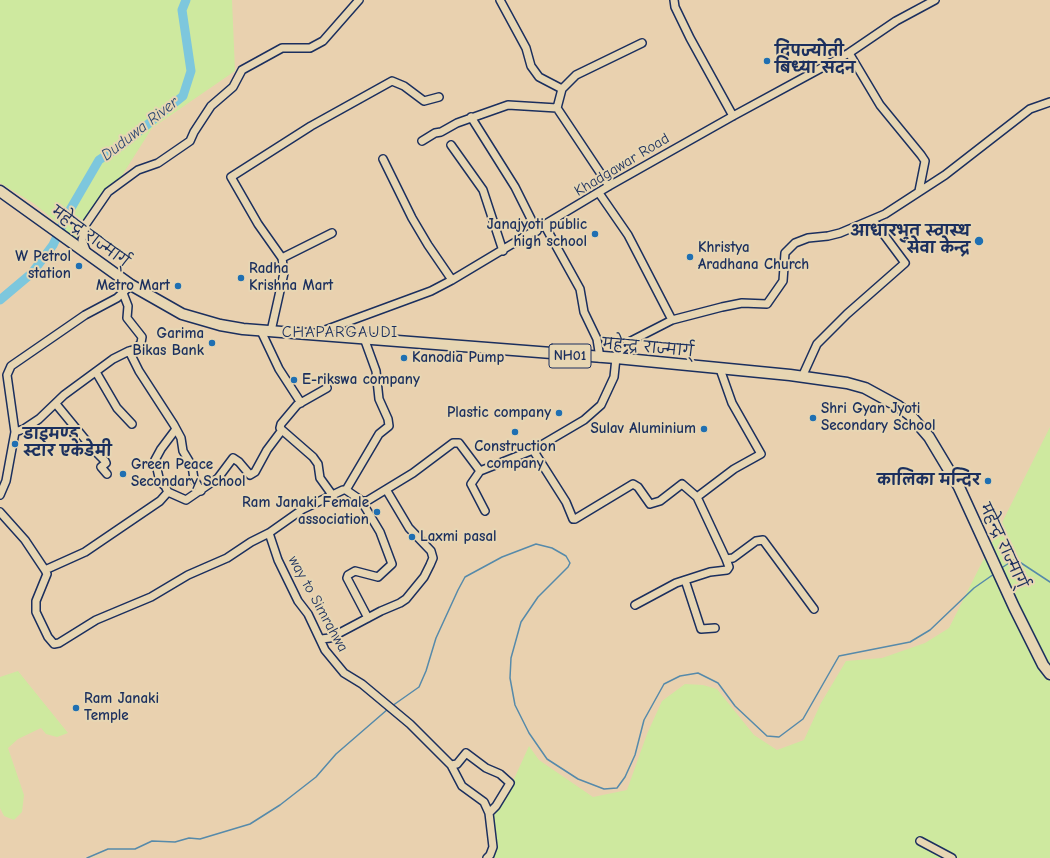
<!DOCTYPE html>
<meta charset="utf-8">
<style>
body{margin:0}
canvas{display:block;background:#e9d1af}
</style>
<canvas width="1050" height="858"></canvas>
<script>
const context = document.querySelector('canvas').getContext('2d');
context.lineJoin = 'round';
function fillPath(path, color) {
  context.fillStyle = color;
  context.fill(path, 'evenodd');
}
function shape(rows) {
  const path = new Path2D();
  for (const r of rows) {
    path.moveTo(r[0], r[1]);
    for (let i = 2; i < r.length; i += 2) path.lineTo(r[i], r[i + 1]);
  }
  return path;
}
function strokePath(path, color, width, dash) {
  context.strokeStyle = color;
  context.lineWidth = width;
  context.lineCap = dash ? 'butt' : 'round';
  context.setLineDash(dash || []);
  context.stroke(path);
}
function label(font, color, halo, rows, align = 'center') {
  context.font = font + ' "Comic Neue","Playpen Sans Deva",sans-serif';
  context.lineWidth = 4;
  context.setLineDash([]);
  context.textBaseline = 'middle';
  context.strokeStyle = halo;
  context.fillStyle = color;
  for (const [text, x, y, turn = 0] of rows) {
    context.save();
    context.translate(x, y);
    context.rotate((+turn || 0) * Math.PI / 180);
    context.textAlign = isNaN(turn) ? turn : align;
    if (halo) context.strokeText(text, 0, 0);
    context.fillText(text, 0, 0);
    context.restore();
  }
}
const green = shape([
 [0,0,232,0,235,71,152,128,111,193,73,242,58,223,33,203,0,183],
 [1050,427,1050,858,490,858,498,847,494,816,514,779,529,746,539,760,593,797,627,790,647,734,662,701,685,684,703,685,717,689,754,735,777,750,804,740,821,703,846,661,882,658,925,643,949,628],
 [18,671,68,733,57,737,46,734,41,728,18,739,8,748,24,795,22,812,14,820,4,816,0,808,0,677]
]);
const stream = shape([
 [1000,569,1015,559,1050,582],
 [392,706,419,687,426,671,436,638,458,590,465,577,502,557,536,544,552,548,566,556,570,563,568,567,538,597,521,622,511,658,510,678,515,705,529,733,547,759,578,779,604,789,617,788,625,777,635,755,644,720,664,684,680,676,698,673,718,683,735,706,767,736,779,737,803,719,839,656,910,642,930,630,974,588,994,574],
 [87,858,108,849,135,849,152,841,175,842,189,838,200,839,250,824,280,805,316,777,336,754,388,709]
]);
const river = shape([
 [0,300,32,273,53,245,67,215,99,160,122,145,183,96,191,71,182,10,186,0]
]);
const minor = shape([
 [500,0,526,48,531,66,539,77,562,89],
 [674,0,675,7,690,38,733,116],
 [849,53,880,105,921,155,925,161,919,191],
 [557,108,562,89,576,75,642,43],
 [471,117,515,187,537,231],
 [422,141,435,133,441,132,457,123,508,105,557,108,609,186],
 [451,145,483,190,503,251],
 [383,159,412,218,428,245,452,280],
 [599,193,628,235,672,320],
 [545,226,580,289,584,312,597,339,600,358],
 [87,253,82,240,86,224,108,192,138,170,158,163,190,141,194,132,211,106,233,87,242,70,282,48,310,48,323,41,359,0],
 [282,258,332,233],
 [123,293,128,306,127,318,142,337,141,343,136,349,129,351,139,371,174,425,181,438,183,451,192,466,194,479,201,491],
 [261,331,279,369,301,403],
 [271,331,284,273,282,258,258,224,231,177,311,126,392,81,404,86,424,101,439,97],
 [317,333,431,291,452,280,609,186,733,116,849,53,896,21,935,0],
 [96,372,117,408,132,424],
 [802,377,817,344,847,314,905,263,873,220],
 [56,404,93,449,105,461,106,463,101,467,107,474],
 [282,430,280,428,281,424,297,405,327,388],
 [15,432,24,429,39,419,64,395,113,359,129,351],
 [533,450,566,502,573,519,575,519,633,484,638,487,650,504,660,501,682,484,697,497,726,559,729,567,727,570,710,572,676,583,635,605],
 [480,471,471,484,485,511],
 [346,490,379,434,389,426,388,419,379,399,376,371,364,338],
 [168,492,186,500,218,478,233,458,239,462,250,475,255,472,267,450,282,430,313,457,318,464,320,478,333,496],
 [0,495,6,481,15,432,7,375,11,366,85,315,117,298,131,285],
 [697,497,734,469,761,454,732,403,720,369],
 [364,501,365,507,380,532,392,564,378,577,355,571,348,575,347,578,368,618],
 [0,512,25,540,45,570,47,574,36,601,36,612,48,637,54,644,59,643,96,620,151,597,188,575,227,558,251,542,269,533,303,509,343,490,346,490,362,501,367,501,413,473,453,443,459,443,480,471,533,450,584,420,601,405,614,377,616,358,621,350,631,341,672,320,722,307,742,303,767,304,783,281,785,253,795,243,808,238,828,236,840,233,885,214,945,175,1030,109,1050,102],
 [269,533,278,560,298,601,308,614,325,650,344,673,362,684,410,724,451,765,457,764,466,753,486,768,500,774,510,783,496,806,489,813,493,847,490,855,487,858],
 [726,559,733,558,756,541,763,540,814,609],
 [45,570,85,552,160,501,168,492,165,486,160,482,155,460,161,449,176,429],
 [685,580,701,629,715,628],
 [321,639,330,638,381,611,400,603,406,599,424,577,430,565,433,558,431,551,409,528,387,491],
 [451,765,462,786,484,802,489,813],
 [920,841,952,858]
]);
const highway = shape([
 [0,191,131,285,182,314,220,325,243,329,616,358,790,375,847,383,865,388,898,406,910,415,929,437,959,487,1014,607,1043,665,1050,674]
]);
const markers = [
 [767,61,4,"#1f6fb2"],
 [595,234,4,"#1f6fb2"],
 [979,241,5,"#1f6fb2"],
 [690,257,4,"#1f6fb2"],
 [79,266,4,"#1f6fb2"],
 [241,278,4,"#1f6fb2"],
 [178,286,4,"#1f6fb2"],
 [212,343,4,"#1f6fb2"],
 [404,358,4,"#1f6fb2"],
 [294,380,4,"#1f6fb2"],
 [559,413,4,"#1f6fb2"],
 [813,418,4,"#1f6fb2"],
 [704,429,4,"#1f6fb2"],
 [515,432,4,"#1f6fb2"],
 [15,444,4,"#1f6fb2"],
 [123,474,4,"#1f6fb2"],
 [988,481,4,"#1f6fb2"],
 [377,512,4,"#1f6fb2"],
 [412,537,4,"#1f6fb2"],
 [76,708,4,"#1f6fb2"]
];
const shields = [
 [570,356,42]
];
const shieldNames = [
 ["NH01",570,356]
];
const poiNames = [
 ["दिपज्योती",775,52],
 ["बिध्या सदन",775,69],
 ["Janajyoti public",587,225,"right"],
 ["high school",587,242,"right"],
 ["आधारभुत स्वास्थ",970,232,"right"],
 ["सेवा केन्द्र",970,249,"right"],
 ["Khristya",698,248],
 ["Aradhana Church",698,265],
 ["W Petrol",71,257,"right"],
 ["station",71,274,"right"],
 ["Radha",249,269],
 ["Krishna Mart",249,286],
 ["Metro Mart",170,286,"right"],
 ["Garima",204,334,"right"],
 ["Bikas Bank",204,351,"right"],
 ["Kanodia Pump",412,358],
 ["E-rikswa company",302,380],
 ["Shri Gyan Jyoti",821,409],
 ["Secondary School",821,426],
 ["Plastic company",551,413,"right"],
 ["Sulav Aluminium",696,429,"right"],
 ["डाइमण्ड",23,435],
 ["स्टार एकेडेमी",23,452],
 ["Construction",515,447,"center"],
 ["company",515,464,"center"],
 ["Green Peace",131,465],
 ["Secondary School",131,482],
 ["कालिका मन्दिर",980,481,"right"],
 ["Ram Janaki Female",369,503,"right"],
 ["association",369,520,"right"],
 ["Laxmi pasal",420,537],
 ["Ram Janaki",84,699],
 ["Temple",84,716]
];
const streetNames = [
 ["Khadgawar Road",622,165,-31],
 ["महेन्द्र राज्मार्ग्",90,237,36],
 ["महेन्द्र राज्मार्ग्",648,348,5],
 ["महेन्द्र राज्मार्ग्",1003,546,65],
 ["way to Simrahwa",318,604,61]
];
const waterNames = [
 ["Duduwa River",140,129,-38]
];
const neighbourhoodNames = [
 ["CHAPARGAUDI",340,332]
];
fillPath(green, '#cee99f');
strokePath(stream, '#568aaa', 1.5);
strokePath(river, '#7dc7dd', 9);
strokePath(minor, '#1b2f5e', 10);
strokePath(highway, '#1b2f5e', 13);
strokePath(minor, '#e7d6b3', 7);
strokePath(highway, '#e7d6b3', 10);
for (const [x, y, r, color] of markers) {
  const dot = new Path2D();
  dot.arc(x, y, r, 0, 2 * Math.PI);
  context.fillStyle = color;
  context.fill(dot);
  strokePath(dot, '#e7d6b3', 1.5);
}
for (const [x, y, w] of shields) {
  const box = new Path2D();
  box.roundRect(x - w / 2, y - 12, w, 24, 3);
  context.fillStyle = '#e7d6b3';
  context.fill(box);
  strokePath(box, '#1b2f5e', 1);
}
label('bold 14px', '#1b2f5e', null, shieldNames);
label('bold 15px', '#1b2f5e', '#e7d6b3', poiNames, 'left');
label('15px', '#1b2f5e', '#e7d6b3', streetNames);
label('italic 16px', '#2a4671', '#e7d6b3', waterNames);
context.letterSpacing = '1px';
label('16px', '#1b2f5e', '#e7d6b3', neighbourhoodNames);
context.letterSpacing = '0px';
</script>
